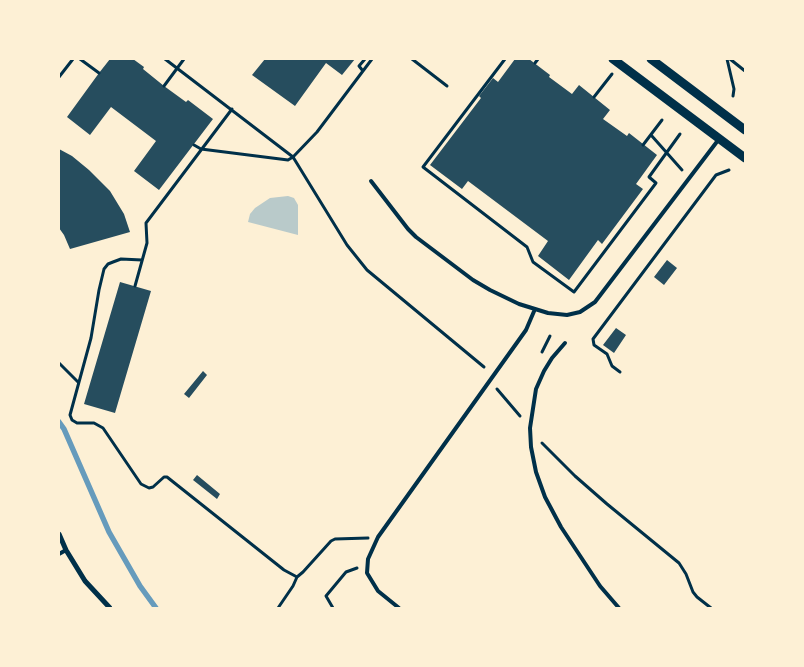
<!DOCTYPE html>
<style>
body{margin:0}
#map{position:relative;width:804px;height:667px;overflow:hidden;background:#fdf0d5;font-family:"PT Sans Narrow",sans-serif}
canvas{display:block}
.frame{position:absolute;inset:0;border:60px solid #fdf0d5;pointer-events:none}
</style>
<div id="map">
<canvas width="804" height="667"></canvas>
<div class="frame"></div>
</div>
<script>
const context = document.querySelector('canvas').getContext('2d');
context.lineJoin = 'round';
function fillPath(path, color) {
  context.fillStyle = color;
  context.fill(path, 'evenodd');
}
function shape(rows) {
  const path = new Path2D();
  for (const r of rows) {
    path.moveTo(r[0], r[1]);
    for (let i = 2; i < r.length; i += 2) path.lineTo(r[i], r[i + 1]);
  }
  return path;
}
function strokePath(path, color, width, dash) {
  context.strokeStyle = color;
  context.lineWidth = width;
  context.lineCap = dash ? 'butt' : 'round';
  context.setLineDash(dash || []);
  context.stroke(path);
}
const green = shape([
 [288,196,294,198,298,205,298,235,248,222,250,214,255,208,270,198]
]);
const stream = shape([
 [59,422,64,429,109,532,140,586,156,608]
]);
const building = shape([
 [110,59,133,59,144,67,143,69,164,86,186,102,188,100,213,119,159,190,134,171,156,141,111,107,90,135,67,117,99,73],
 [265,59,355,59,342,75,326,63,295,106,252,75],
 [515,59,529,59,550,75,549,77,572,94,579,85,610,110,603,119,627,136,629,133,657,155,636,184,643,189,602,244,598,240,569,280,538,256,548,241,468,181,462,189,430,165,481,98,479,96,493,78,498,82],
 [59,149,72,156,89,170,110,191,124,214,130,232,70,249,64,235,59,228],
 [667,260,677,268,664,285,654,277],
 [120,282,151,291,115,413,84,404],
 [616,328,626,335,614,353,603,345],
 [203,371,207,375,189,398,184,394],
 [197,475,220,494,217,499,193,480]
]);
const path = shape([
 [80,59,99,73],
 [165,59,293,157,347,245,367,270,484,367],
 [412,59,447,86],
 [505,59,423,167,527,247,533,262,574,292,656,183,649,177,680,134],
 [727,59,734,89,733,96],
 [730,59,745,71],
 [535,63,538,59],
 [363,71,359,66,365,59],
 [59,77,73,59],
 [164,86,184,59],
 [594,97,612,74],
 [651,135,682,170],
 [194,145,201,149,288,160,293,157,317,132,372,59],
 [643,145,662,120],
 [142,260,121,259,113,262,108,264,104,269,99,290,91,338,70,415,72,420,77,423,94,423,103,428,141,484,149,488,153,487,164,477,167,477,284,570,297,577],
 [135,286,147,243,146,223,232,109],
 [542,352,550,336],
 [59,363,78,382],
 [620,372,612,366,607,354,594,345,593,339,716,175,729,170],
 [497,389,520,416],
 [542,443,575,476,607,504,679,563,686,574,693,592,697,597,711,608],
 [278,608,293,586,297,577,303,572,331,541,335,539,368,538],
 [333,608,326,596,346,572,357,568]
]);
const service = shape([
 [371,181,408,229,416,237,473,280,490,290,519,304,548,313,567,315,580,312,595,302,719,139],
 [565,343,552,358,544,371,536,389,530,428,531,447,536,472,545,497,561,527,600,586,619,608],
 [59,554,66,550],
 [399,608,378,591,367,573,368,559,378,537,526,330,535,309]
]);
const minor = shape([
 [59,534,66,550,85,581,110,608]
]);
const tertiary = shape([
 [613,59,745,158],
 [651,59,745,130]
]);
fillPath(green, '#b9caca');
strokePath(stream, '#669bbc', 5.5);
fillPath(building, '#264d5e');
strokePath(path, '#003049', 3);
strokePath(service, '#003049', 4);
strokePath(minor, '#003049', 5);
strokePath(tertiary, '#003049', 9);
</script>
